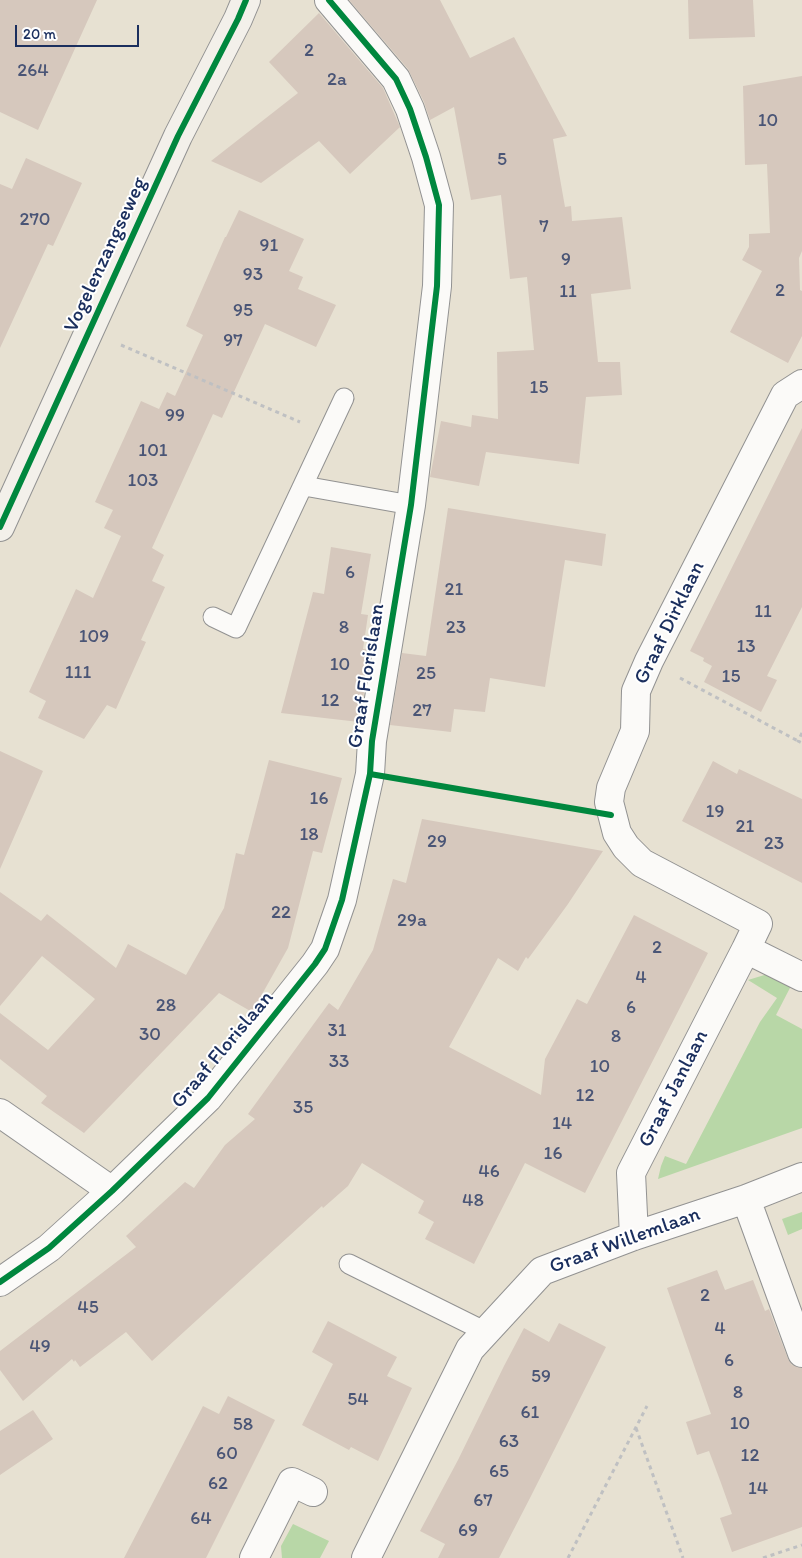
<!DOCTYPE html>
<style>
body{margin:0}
#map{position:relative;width:802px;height:1558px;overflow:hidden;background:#e7e1d2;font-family:Itim,sans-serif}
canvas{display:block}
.scale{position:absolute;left:15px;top:25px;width:124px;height:22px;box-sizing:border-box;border:2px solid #1b2f5e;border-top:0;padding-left:6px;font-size:15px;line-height:18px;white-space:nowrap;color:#1b2f5e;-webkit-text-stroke:4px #fff;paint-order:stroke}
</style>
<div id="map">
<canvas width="802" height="1558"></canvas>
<div class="scale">20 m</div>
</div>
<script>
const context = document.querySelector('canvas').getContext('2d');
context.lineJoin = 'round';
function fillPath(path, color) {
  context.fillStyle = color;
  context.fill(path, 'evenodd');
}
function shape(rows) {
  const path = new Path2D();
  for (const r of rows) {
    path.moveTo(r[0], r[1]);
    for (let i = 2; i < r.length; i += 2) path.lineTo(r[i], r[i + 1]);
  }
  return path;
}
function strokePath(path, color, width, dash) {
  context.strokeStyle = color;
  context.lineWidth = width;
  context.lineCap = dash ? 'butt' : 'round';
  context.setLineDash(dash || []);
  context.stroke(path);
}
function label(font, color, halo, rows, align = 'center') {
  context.font = font + ' Itim,sans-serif';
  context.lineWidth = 4;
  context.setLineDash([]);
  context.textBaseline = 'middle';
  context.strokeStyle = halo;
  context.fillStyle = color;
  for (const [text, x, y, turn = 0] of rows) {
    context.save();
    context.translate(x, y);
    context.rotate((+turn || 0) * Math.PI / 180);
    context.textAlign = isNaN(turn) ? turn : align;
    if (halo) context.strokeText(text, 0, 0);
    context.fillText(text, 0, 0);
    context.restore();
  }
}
const green = shape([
 [771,973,792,984,776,1015,802,1029,802,1128,658,1179,661,1166,665,1156,686,1164,760,1022,777,998,748,980],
 [802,1212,802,1229,788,1235,782,1219],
 [293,1524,329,1541,320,1558,282,1558,281,1546]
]);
const building = shape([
 [0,0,97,0,38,130,0,112],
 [349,0,440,0,470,58,514,37,567,136,553,139,565,207,571,206,572,221,622,217,631,289,591,294,598,362,620,362,622,395,586,397,579,464,486,452,479,486,430,477,441,421,471,427,472,415,498,419,497,352,534,350,527,277,510,279,501,195,471,200,454,107,430,120,424,102,408,69],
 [688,0,753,0,755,37,689,39],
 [319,13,383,88,400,127,350,174,319,141,261,183,211,161,298,93,269,62],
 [802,76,802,251,799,258,800,290,802,291,802,336,788,363,730,332,762,271,742,260,749,247,749,234,770,233,767,164,745,165,743,86],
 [26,158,82,183,53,246,48,244,0,348,0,184,12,189],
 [239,210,304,239,289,271,303,277,298,289,336,305,316,347,265,324,222,418,213,414,152,548,164,555,152,581,165,587,141,640,146,642,116,709,107,705,84,739,38,718,46,701,29,692,76,589,93,598,121,536,104,528,113,510,95,502,141,401,159,409,167,392,175,396,203,335,186,326,225,237,226,237],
 [802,428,802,607,767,676,777,680,761,712,704,682,712,666,703,661,704,658,690,651],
 [448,508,606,534,602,566,565,560,545,687,490,678,485,712,454,709,451,732,390,725,402,653,426,656],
 [331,547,371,554,361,614,368,615,363,649,371,650,359,722,281,713,313,592,324,594],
 [0,751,43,771,0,869],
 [269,760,342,778,322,853,313,851,288,948,252,1012,219,993,84,1133,41,1103,47,1096,0,1059,0,1013,48,1050,95,999,42,956,0,1006,0,892,41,921,47,914,116,968,128,944,186,975,224,908,236,853,244,855],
 [713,761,737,774,739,769,802,799,802,883,682,821],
 [422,819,603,851,568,904,528,959,526,957,518,971,498,958,449,1047,541,1095,545,1059,577,999,587,1004,634,915,708,953,585,1193,525,1163,474,1264,425,1239,434,1222,418,1213,424,1201,362,1163,348,1186,323,1208,322,1206,152,1361,126,1332,80,1367,75,1360,74,1362,72,1359,23,1401,0,1370,0,1351,136,1247,126,1236,185,1182,194,1188,225,1145,255,1119,248,1114,329,1003,338,1010,373,950,393,879,406,883],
 [717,1270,725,1290,753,1280,765,1311,769,1309,788,1359,792,1365,802,1368,802,1527,732,1552,720,1518,732,1514,721,1483,709,1451,697,1455,686,1422,711,1414,667,1288],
 [328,1321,397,1357,387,1376,412,1388,378,1461,351,1447,349,1450,302,1425,333,1364,312,1352],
 [559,1323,606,1347,530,1498,499,1558,438,1558,445,1544,420,1531,458,1460,504,1366,524,1328,549,1342],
 [228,1396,275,1420,206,1558,124,1558,203,1406,219,1414],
 [33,1410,53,1439,0,1475,0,1431]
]);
const path = shape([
 [121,345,300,422],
 [680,678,798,741],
 [802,733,798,741,802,743],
 [636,1428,683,1558],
 [568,1558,647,1406],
 [763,1558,802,1545]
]);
const lane = shape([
 [304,486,411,505],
 [213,617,236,628,344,398],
 [349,1264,486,1332]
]);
const street = shape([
 [802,384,785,395,649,661,636,691,635,731,611,788,609,802,617,833,626,847,642,863,758,924,746,949,802,977],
 [0,1113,112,1191],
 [746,1199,802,1353],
 [634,1236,631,1173,746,949],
 [0,1282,49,1248,112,1191,208,1098,315,964,325,949,342,900,370,774,372,741,411,505,437,286,439,205,426,157,410,109,396,79,329,0],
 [254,1558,292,1482,313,1492],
 [366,1558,470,1349,542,1271,634,1236,746,1199,802,1177]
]);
const secondary = shape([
 [0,527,178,136,238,19,246,0]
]);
const cycleway = shape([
 [0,527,178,136,238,19,246,0],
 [370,774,611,815],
 [0,1282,49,1248,112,1191,208,1098,315,964,325,949,342,900,370,774,372,741,411,505,437,286,439,205,426,157,410,109,396,79,329,0]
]);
const numberNames = [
 ["2",309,51],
 ["264",33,71],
 ["2a",337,80],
 ["10",768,121],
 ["5",502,160],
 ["270",35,220],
 ["7",544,227],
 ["91",269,246],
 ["9",566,260],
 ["93",253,275],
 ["2",780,291],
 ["11",568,292],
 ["95",243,311],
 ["97",233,341],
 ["15",539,388],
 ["99",175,416],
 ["101",153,451],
 ["103",143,481],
 ["6",350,573],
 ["21",454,590],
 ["11",763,612],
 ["8",344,628],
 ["23",456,628],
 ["109",94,637],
 ["13",746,647],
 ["10",340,665],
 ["111",78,673],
 ["25",426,674],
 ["15",731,677],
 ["12",330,701],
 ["27",422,711],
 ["16",319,799],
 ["19",715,812],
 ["21",745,827],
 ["18",309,835],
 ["29",437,842],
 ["23",774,844],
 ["22",281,913],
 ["29a",412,921],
 ["2",657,948],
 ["4",641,978],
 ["28",166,1006],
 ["6",631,1008],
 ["31",337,1031],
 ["30",150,1035],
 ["8",616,1037],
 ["33",339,1062],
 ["10",600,1067],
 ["12",585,1096],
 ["35",303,1108],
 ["14",562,1124],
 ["16",553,1154],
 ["46",489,1172],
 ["48",473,1201],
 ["2",705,1296],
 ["45",88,1308],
 ["4",720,1329],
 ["49",40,1347],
 ["6",729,1361],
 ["59",541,1377],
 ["8",738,1393],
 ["54",358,1400],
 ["61",530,1413],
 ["10",740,1424],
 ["58",243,1425],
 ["63",509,1442],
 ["60",227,1454],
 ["12",750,1456],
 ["65",499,1472],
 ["62",218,1484],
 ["14",758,1489],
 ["67",483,1501],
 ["64",201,1519],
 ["69",468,1531]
];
const streetNames = [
 ["Vogelenzangseweg",106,255,-65],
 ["Graaf Dirklaan",670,623,-64],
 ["Graaf Florislaan",367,676,-81],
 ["Graaf Florislaan",223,1050,-50],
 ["Graaf Janlaan",674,1089,-63],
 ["Graaf Willemlaan",625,1241,-20]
];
fillPath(green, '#b8d7a7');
fillPath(building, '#d6c8bd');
strokePath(lane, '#929292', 21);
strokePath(street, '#929292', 30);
strokePath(secondary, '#929292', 30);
strokePath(path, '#bfc0c2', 3, [4, 4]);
strokePath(lane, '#fbfaf8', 19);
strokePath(street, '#fbfaf8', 28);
strokePath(secondary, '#f3f0ea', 28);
strokePath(cycleway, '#00873e', 6);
label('19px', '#4a5576', null, numberNames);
label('21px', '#1b2f5e', '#fff', streetNames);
</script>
